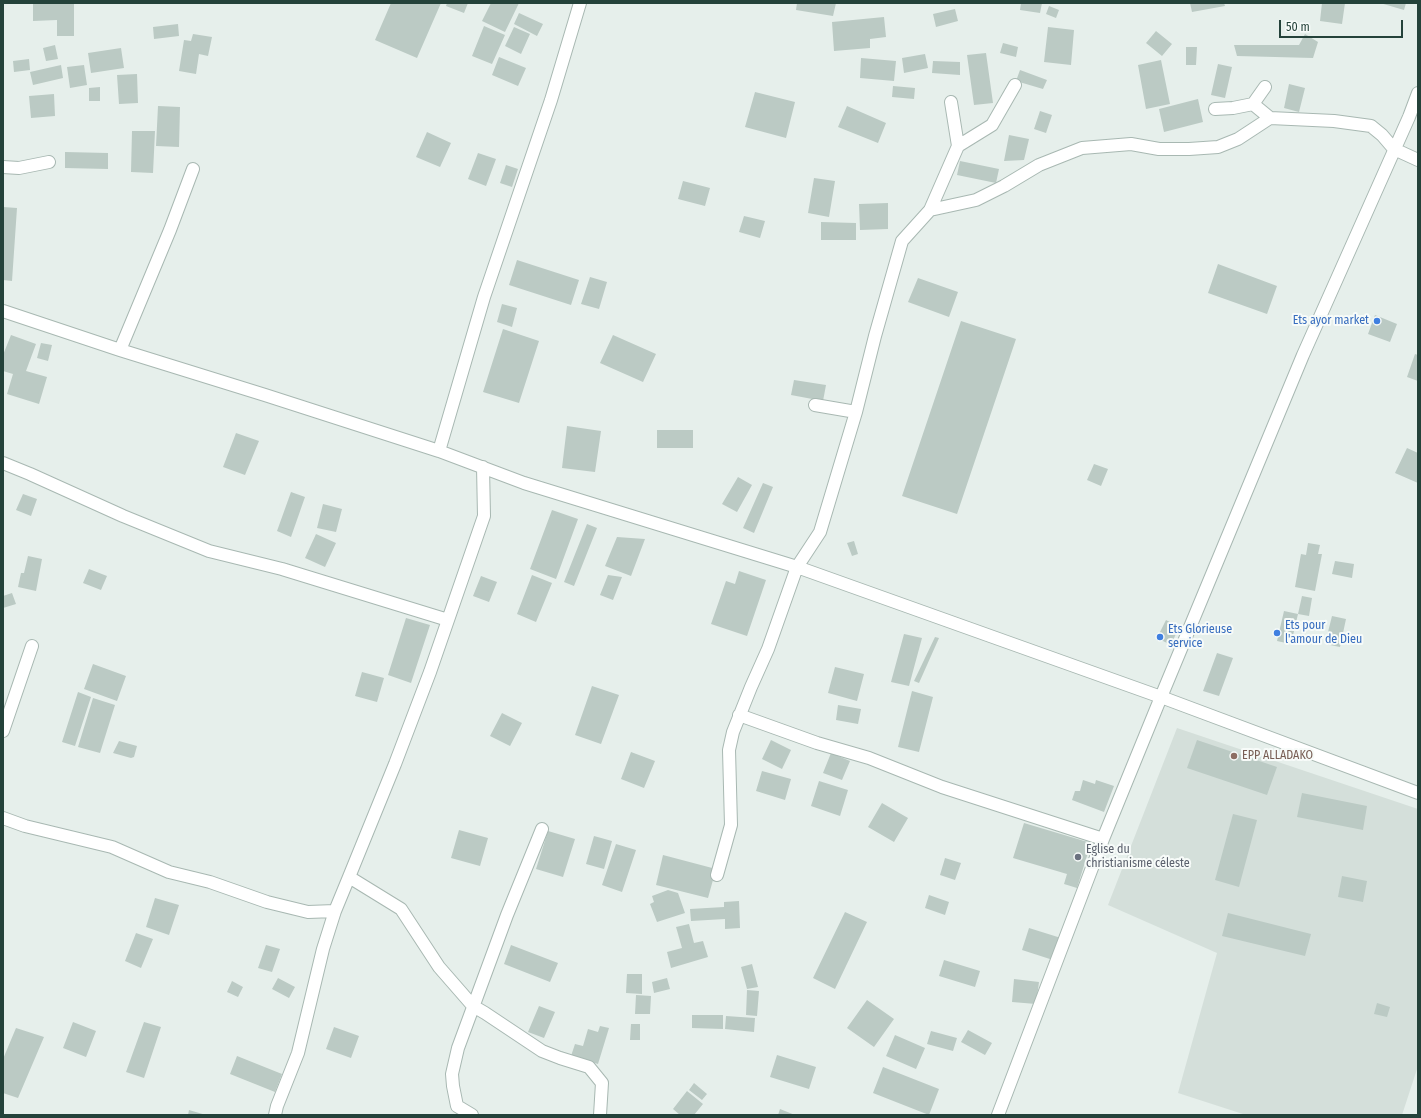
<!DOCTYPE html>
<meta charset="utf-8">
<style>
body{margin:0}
#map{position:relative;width:1421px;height:1118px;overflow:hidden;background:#e6efeb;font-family:"Fira Sans Condensed",sans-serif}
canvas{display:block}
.frame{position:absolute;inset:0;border:4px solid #24423a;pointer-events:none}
.scale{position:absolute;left:1279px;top:20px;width:124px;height:18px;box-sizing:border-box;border:2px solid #24423a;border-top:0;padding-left:5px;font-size:12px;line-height:14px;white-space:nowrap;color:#24423a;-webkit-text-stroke:3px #f7fbf9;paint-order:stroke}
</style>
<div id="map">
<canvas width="1421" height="1118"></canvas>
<div class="frame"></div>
<div class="scale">50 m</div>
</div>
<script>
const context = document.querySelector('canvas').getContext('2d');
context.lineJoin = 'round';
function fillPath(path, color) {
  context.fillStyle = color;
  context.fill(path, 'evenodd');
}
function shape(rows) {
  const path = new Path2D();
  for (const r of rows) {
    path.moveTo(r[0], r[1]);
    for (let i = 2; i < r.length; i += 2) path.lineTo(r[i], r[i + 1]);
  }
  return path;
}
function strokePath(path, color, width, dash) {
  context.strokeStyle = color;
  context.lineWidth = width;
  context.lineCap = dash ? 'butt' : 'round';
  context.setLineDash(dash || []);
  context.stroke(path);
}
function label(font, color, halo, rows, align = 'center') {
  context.font = font + ' "Fira Sans Condensed",sans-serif';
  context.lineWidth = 4;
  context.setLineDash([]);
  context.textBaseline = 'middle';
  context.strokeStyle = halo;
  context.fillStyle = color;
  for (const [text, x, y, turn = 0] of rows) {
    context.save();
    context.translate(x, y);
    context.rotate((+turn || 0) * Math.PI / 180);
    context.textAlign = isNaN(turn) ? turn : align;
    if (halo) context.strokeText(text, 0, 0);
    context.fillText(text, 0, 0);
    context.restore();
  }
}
const built = shape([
 [1177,728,1418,809,1418,1066,1402,1115,1246,1115,1178,1093,1217,953,1108,905]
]);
const building = shape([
 [33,3,74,3,74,36,57,36,57,20,33,21],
 [391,3,441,3,417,58,375,40],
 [447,3,468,3,464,13,446,6],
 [491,3,519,3,505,32,482,21],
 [797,3,836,3,833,16,796,10],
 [1021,3,1042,3,1040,13,1020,10],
 [1190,3,1224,3,1225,6,1192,12],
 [1322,3,1345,3,1342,24,1320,21],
 [1380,3,1406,3,1404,10],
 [1049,6,1059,10,1056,18,1046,14],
 [955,9,958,21,936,27,933,14],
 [519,13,543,24,537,36,514,24],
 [884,17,886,37,870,39,870,48,834,51,832,22],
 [178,24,179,36,154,39,153,27],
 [484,26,505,35,492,64,472,56],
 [514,27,530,34,521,54,505,46],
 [1048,27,1074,30,1071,65,1044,62],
 [1156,31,1172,44,1162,56,1146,43],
 [193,34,212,37,208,56,199,54,196,74,179,71,184,40,191,41],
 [1305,34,1318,42,1313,58,1237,56,1234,45,1299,45],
 [1003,43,1018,47,1016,57,1000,53],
 [55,45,58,59,46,61,43,48],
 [1186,47,1197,47,1196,65,1186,65],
 [121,48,124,68,91,73,88,53],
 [986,53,993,103,974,105,967,55],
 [925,54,928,68,904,73,902,58],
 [499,57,526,68,518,86,492,75],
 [861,58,896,61,894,81,860,78],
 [29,59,30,70,14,72,13,61],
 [1161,60,1170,104,1146,109,1138,65],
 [933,61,960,62,960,75,932,73],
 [1218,64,1232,67,1225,98,1211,95],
 [61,65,63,78,33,85,30,72],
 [84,65,87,85,70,88,67,67],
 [1020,70,1047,80,1043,89,1016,81],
 [137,74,138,103,119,104,117,75],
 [1289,84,1305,88,1299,112,1284,108],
 [893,86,915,88,914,99,892,97],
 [100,87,100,101,89,101,89,88],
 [755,92,795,102,786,138,745,127],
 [54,94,55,116,31,118,29,96],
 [1198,99,1203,122,1164,132,1159,109],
 [158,106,180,107,179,147,156,146],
 [847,106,886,123,878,143,838,127],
 [1040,111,1052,115,1046,133,1034,129],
 [132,131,155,131,153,173,131,172],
 [427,132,451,143,440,167,416,157],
 [1009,135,1029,139,1024,160,1004,161],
 [65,152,108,153,108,169,65,168],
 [478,153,496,159,486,186,468,179],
 [960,161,999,169,996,183,957,175],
 [506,165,518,169,512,187,500,183],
 [814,178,835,181,829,217,808,213],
 [683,181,710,188,705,206,678,199],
 [888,203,888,229,860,230,859,204],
 [3,207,17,208,12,281,3,280],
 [744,216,765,221,760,238,739,232],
 [821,222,856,223,856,240,821,240],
 [517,260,579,280,571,305,509,285],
 [1218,264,1277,286,1267,314,1208,293],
 [590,277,607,282,599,309,581,304],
 [918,278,958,292,949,317,908,302],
 [502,304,517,308,512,327,497,322],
 [1375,315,1397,324,1390,342,1368,334],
 [961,321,1016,339,957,514,902,496],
 [503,329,539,341,519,403,483,392],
 [11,335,36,344,26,371,47,377,39,404,7,394,13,374,3,371,3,355],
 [613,335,656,354,643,382,600,363],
 [41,343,52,345,48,361,37,358],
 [1415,354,1418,355,1418,381,1407,377],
 [794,380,826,385,823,401,791,395],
 [567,426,601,431,595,472,562,468],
 [657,430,693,430,693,448,657,448],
 [236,433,259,441,245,475,223,467],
 [1407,448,1418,453,1418,483,1395,473],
 [1094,464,1108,469,1101,486,1087,480],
 [738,477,752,485,737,512,722,504],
 [763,483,773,487,754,533,743,528],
 [291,492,305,497,291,537,277,531],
 [23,494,37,499,31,516,16,510],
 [323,504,342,509,336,532,317,528],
 [552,510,578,519,556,579,530,569],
 [587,524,597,528,574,586,564,582],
 [316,534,336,543,325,567,305,558],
 [617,537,645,539,631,576,605,566],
 [854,541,858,554,852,556,847,543],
 [1308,543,1320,545,1318,554,1322,554,1315,591,1295,587,1301,554,1306,555],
 [28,556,42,559,36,591,18,587,21,573,24,573],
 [1335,561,1354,564,1352,578,1332,574],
 [89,569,107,576,101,590,83,583],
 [739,571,766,580,747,636,711,624,726,581,735,584],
 [532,575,552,583,536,622,517,614],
 [608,575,622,577,613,600,600,595],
 [481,576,497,582,489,602,473,596],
 [12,593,16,604,3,608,3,596],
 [1302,596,1312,598,1309,616,1298,614],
 [1284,611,1298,614,1291,644,1277,641],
 [1332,616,1346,619,1340,647,1325,644],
 [406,618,430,625,411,683,388,675],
 [1166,620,1179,627,1171,645,1157,638],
 [904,634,922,638,909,686,891,682],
 [935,637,939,638,919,683,914,681],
 [1217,653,1233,658,1219,696,1203,691],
 [93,664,126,676,117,701,84,689],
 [835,667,864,674,857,701,828,693],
 [362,672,384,678,377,702,355,696],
 [592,686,619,695,601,744,575,735],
 [912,691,933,697,919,752,898,747],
 [78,692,91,697,75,746,62,742],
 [93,698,115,705,100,753,78,747],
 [838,705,861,709,858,724,836,720],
 [502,713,522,723,510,746,490,736],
 [771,740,791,750,782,769,762,759],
 [1197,740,1277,767,1267,795,1187,768],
 [119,741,137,746,134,757,131,758,113,753],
 [631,752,655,761,644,788,621,779],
 [831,753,850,761,842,780,823,773],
 [762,771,791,779,785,800,756,791],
 [1083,780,1095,784,1096,780,1114,786,1104,812,1072,800,1075,791,1080,791],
 [819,781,848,790,840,816,811,806],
 [1302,793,1367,806,1363,830,1297,817],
 [882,803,908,818,894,842,868,827],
 [1233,814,1257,820,1239,887,1215,880],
 [1024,823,1091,843,1077,888,1064,884,1067,874,1013,858],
 [459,830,488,838,480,866,451,858],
 [548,831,575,839,563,877,536,869],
 [594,836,612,841,604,869,586,864],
 [616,844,636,850,622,892,602,885],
 [663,855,716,869,708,898,656,885],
 [945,858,961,863,955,880,940,875],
 [1342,876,1367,881,1363,902,1338,897],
 [668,890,678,893,685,913,657,922,650,904,654,902,652,896],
 [929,895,949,902,945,915,925,908],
 [155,898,179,905,169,935,146,927],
 [739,901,740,928,725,929,725,919,691,921,690,909,724,907,724,902],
 [845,912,867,922,835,989,813,978],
 [1228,913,1311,934,1305,956,1222,936],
 [689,924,694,943,703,941,708,957,671,968,667,952,682,948,676,927],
 [1029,928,1061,938,1053,960,1022,950],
 [136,933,153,939,141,968,125,961],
 [266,945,280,949,272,972,258,968],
 [511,945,558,963,550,982,504,964],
 [944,960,980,971,975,987,939,976],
 [752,964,758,987,747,989,741,967],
 [627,974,642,974,642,994,626,993],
 [278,978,295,987,289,998,272,989],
 [667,978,670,989,654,993,652,982],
 [1014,979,1039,982,1036,1004,1012,1002],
 [232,981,243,987,238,997,227,992],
 [747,990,759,991,757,1016,746,1015],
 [636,995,651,996,650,1014,635,1014],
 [867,1000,894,1019,874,1047,847,1028],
 [1377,1003,1390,1007,1387,1017,1374,1014],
 [539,1006,555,1012,544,1038,528,1032],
 [692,1015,723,1015,723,1029,692,1028],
 [726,1016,755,1018,754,1032,725,1029],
 [73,1022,96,1031,86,1057,63,1048],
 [144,1022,161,1027,144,1078,126,1072],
 [631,1024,640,1024,640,1040,630,1040],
 [600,1026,609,1028,598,1064,571,1056,575,1044,583,1046,588,1029,598,1032],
 [334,1027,359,1036,351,1058,326,1049],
 [16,1028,44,1037,18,1098,3,1093,3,1059],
 [968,1030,992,1043,985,1055,961,1042],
 [931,1031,957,1038,953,1051,927,1044],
 [895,1035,925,1048,916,1069,886,1056],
 [777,1055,816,1067,809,1089,770,1077],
 [237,1056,282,1074,275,1092,230,1074],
 [883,1067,939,1089,929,1115,873,1093],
 [694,1083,707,1094,702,1100,689,1090],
 [687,1091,703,1104,694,1115,680,1115,673,1109],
 [780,1109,795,1115,778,1115],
 [189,1110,206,1115,188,1115]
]);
const minor = shape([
 [1253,104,1270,118,1334,121,1371,126,1382,135,1394,149,1418,160],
 [1215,109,1233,108,1253,104,1265,87],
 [958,146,992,125,1015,85],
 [3,167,19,168,49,162],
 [930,210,958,146,951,102],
 [3,311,120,350,265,395,439,451,524,483,797,567,1161,697,1418,793],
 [120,350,170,230,193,169],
 [815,405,856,412],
 [439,451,484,297,551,100,580,3],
 [3,463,30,474,123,516,209,551,282,569,448,620,430,672,395,764,349,877,401,909,439,967,473,1006,485,1013,542,1051,560,1058,589,1067,602,1083,600,1115],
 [448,620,484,516,483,467],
 [739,715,817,743,869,758,942,787,1103,839],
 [3,731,32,646],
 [3,818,25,826,112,847,169,872,210,882,267,902,308,912,335,911],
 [717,875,731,825,729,750,733,732,751,687,768,649,797,567,820,532,856,412,875,336,902,241,930,210,976,200,1004,186,1039,165,1082,148,1131,144,1159,149,1189,149,1218,147,1238,139,1270,118],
 [275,1115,277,1106,298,1053,323,949,335,911,349,877],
 [472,1115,457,1106,453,1086,452,1074,458,1048,507,915,542,829],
 [998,1115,1103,839,1161,697,1303,355,1409,117,1418,93]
]);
const markers = [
 [1377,321,4,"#3f7fe0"],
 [1277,633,4,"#3f7fe0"],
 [1160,637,4,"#3f7fe0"],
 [1234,756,4,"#8d6e63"],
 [1078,857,4,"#6b7280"]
];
const shopNames = [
 ["Ets ayor market",1369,321,"right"],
 ["Ets pour",1285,626],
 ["l'amour de Dieu",1285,640],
 ["Ets Glorieuse",1168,630],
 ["service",1168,644]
];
const educationNames = [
 ["EPP ALLADAKO",1242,756]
];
const worshipNames = [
 ["Eglise du",1086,850],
 ["christianisme céleste",1086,864]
];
fillPath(built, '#d4dfda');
fillPath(building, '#bbcac4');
strokePath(minor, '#a8b8b2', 14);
strokePath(minor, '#fff', 12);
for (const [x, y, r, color] of markers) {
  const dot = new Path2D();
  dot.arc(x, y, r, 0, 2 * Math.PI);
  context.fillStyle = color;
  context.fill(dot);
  strokePath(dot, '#f7fbf9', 1.5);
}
label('12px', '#366cbe', '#f7fbf9', shopNames, 'left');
label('12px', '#785e54', '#f7fbf9', educationNames, 'left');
label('12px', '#5b616d', '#f7fbf9', worshipNames, 'left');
</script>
